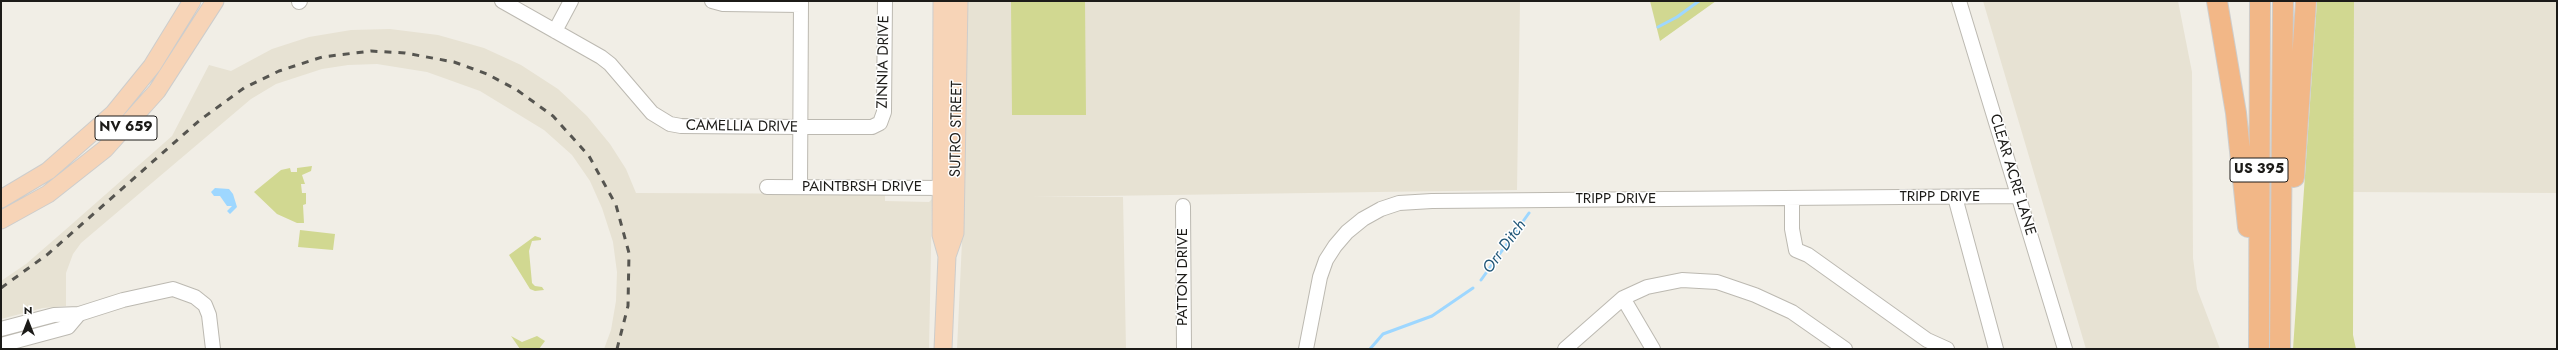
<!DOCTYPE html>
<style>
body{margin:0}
#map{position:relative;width:2558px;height:350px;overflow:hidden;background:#f1eee6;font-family:Jost,sans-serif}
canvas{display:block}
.frame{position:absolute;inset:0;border:2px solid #1c1b18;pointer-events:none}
.north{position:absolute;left:8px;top:302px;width:40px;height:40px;-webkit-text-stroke:3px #fff;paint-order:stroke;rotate:0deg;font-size:11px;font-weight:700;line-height:16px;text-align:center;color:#1c1b18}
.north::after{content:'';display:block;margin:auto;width:14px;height:18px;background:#1c1b18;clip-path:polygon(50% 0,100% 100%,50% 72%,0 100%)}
</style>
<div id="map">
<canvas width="2558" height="350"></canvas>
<div class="frame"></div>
<div class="north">N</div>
</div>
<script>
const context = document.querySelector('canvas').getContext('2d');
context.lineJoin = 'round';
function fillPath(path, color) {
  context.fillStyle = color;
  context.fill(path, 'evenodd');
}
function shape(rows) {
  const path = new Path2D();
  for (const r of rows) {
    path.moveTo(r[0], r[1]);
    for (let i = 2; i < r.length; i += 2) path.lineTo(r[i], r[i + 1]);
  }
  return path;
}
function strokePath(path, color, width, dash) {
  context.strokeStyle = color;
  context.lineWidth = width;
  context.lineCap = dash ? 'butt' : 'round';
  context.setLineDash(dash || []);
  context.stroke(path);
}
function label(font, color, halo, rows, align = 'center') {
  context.font = font + ' Jost,sans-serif';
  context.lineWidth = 3;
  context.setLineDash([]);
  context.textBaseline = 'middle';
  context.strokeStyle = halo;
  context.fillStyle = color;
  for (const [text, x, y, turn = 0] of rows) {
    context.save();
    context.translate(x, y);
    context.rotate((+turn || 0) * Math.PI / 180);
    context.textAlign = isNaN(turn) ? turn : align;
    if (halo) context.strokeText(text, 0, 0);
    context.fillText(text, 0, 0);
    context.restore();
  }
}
const built = shape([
 [965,1,1520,1,1517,190,1032,197,1123,197,1126,349,957,349,964,198],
 [1983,1,2178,1,2192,72,2193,258,2197,289,2220,349,2086,349],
 [2354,1,2557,1,2557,193,2353,192],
 [390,29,438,35,484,48,521,65,558,89,587,116,610,144,626,169,636,193,885,194,885,201,929,202,932,199,929,349,604,349,611,330,616,301,617,272,613,242,602,208,590,181,572,155,544,130,480,91,427,72,377,64,348,65,322,69,276,84,251,99,81,243,73,254,66,273,66,306,43,308,1,319,1,281,26,264,64,231,172,136,209,65,231,71,272,49,309,37,351,30]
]);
const green = shape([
 [1011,1,1085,1,1086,115,1012,115],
 [1650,1,1716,1,1660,41],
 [2317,1,2354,1,2353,335,2356,349,2293,349],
 [312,166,311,171,302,175,305,184,301,184,302,193,306,193,306,204,303,205,304,223,297,223,277,214,254,192,281,170,290,168,291,172,297,172,297,168],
 [300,230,335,234,333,250,298,247],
 [535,236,541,238,541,240,532,241,529,251,532,283,535,286,542,287,544,290,535,291,530,289,509,255],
 [511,336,522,342,537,336,545,341,539,349,520,349]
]);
const water = shape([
 [215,188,229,189,233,194,237,207,230,214,227,211,232,206,227,206,220,196,214,196,211,192]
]);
const stream = shape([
 [1658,27,1677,17,1699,1],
 [1481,280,1529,213],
 [1370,349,1383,334,1432,316,1473,288]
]);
const minor = shape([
 [502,1,601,57,610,64,652,113,670,124,681,126,800,127,872,127,880,123,884,112,885,1],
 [712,1,723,4,801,5],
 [1959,1,2065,349],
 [299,2,300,1],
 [555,31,571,1],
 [767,187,951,188],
 [800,187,801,1],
 [1955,197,1996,349],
 [1792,198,1792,229,1796,250,1808,255,1927,340,1947,349],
 [1183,206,1184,349],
 [1623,298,1653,349],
 [1,329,54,315,79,314,123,300,173,289,195,297,205,305,209,315,213,349],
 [1,345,68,327,79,314],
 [1306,349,1320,277,1326,260,1335,246,1347,232,1363,219,1381,209,1399,203,1432,201,2019,196],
 [1565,349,1623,298,1647,287,1682,280,1717,282,1755,295,1792,312,1845,349]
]);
const major = shape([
 [942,1,941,235,947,256,943,349],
 [1,199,48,171,113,114,152,66,192,1],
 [1,220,48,194,105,149,157,91,215,1],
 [947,256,955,233,959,1]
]);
const highway = shape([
 [2217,1,2236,113,2248,227],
 [2294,177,2306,1],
 [2259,349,2260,1],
 [2280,349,2283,1]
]);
const rail = shape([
 [1,288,48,254,200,120,244,88,279,71,322,57,371,51,405,53,454,62,487,74,517,90,553,116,589,156,616,205,629,253,628,306,617,349]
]);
const shields = [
 [126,128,62],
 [2259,170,58]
];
const shieldNames = [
 ["NV 659",126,128],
 ["US 395",2259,170]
];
const streetNames = [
 ["ZINNIA DRIVE",884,62,-89],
 ["CAMELLIA DRIVE",742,127,1],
 ["SUTRO STREET",957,129,-89],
 ["CLEAR ACRE LANE",2012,175,73],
 ["PAINTBRSH DRIVE",862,187],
 ["TRIPP DRIVE",1940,197],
 ["TRIPP DRIVE",1616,199],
 ["PATTON DRIVE",1183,277,-90]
];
const waterNames = [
 ["Orr Ditch",1505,247,-54]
];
fillPath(built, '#e7e2d3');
fillPath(green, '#d1d891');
fillPath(water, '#9ed7ff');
strokePath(stream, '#9ed7ff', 3);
strokePath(minor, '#bcb9b1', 16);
strokePath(major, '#cdcdcc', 19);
strokePath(highway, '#cdcdcc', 22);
strokePath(minor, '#fff', 14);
strokePath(major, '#f7d4b7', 17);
strokePath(highway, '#f2b787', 20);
strokePath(rail, '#565550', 3, [7, 7]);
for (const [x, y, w] of shields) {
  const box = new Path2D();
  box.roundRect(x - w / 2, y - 12, w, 24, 3);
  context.fillStyle = '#fff';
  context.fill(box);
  strokePath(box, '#1c1b18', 1);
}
label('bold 14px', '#1c1b18', null, shieldNames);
label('15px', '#1c1b18', '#fff', streetNames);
label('italic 16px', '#215778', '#fff', waterNames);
</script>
